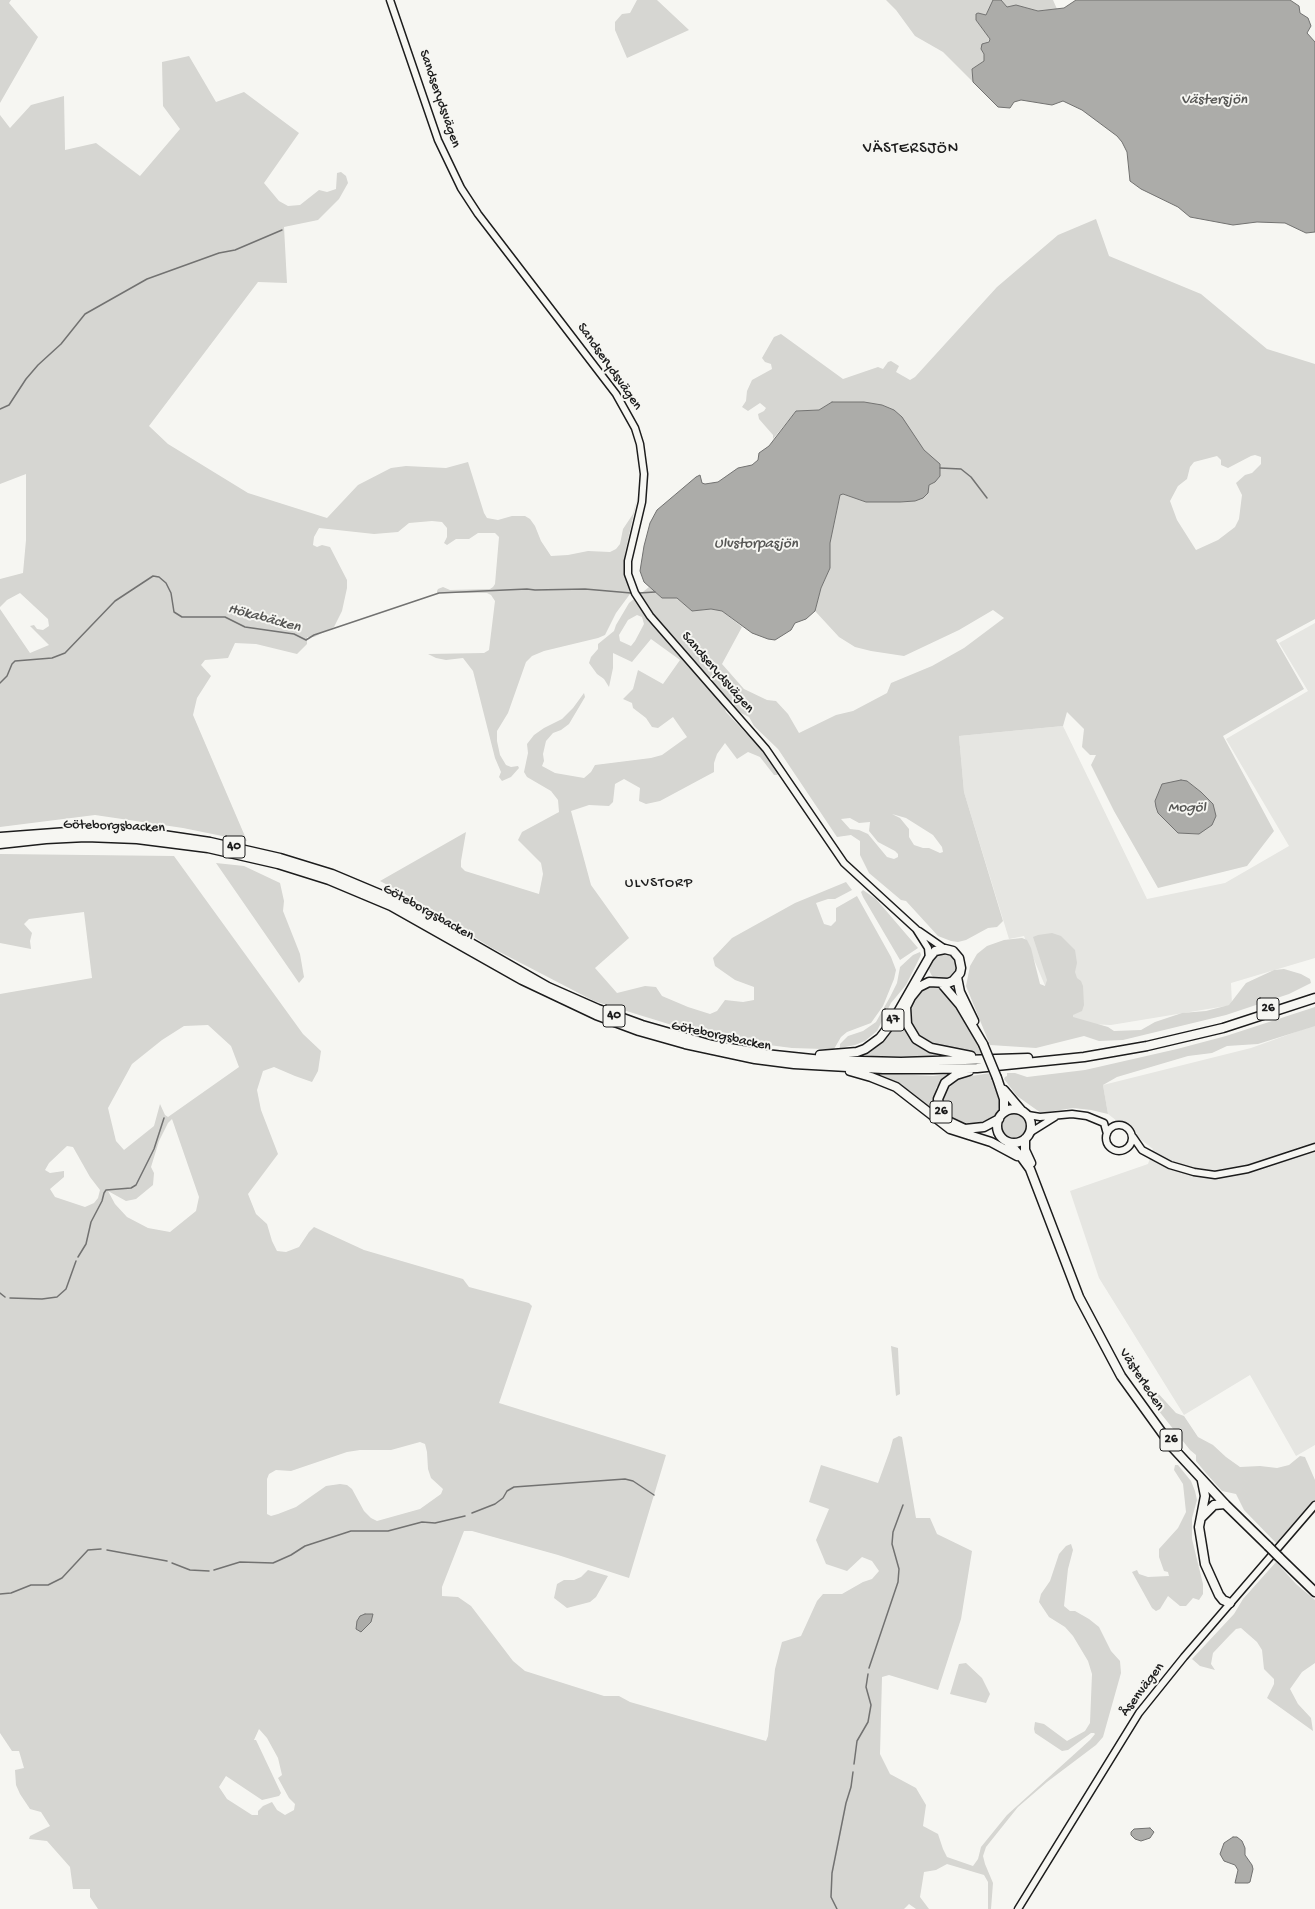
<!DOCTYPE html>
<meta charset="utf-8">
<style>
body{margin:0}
canvas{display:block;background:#f6f6f2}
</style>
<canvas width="1315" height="1909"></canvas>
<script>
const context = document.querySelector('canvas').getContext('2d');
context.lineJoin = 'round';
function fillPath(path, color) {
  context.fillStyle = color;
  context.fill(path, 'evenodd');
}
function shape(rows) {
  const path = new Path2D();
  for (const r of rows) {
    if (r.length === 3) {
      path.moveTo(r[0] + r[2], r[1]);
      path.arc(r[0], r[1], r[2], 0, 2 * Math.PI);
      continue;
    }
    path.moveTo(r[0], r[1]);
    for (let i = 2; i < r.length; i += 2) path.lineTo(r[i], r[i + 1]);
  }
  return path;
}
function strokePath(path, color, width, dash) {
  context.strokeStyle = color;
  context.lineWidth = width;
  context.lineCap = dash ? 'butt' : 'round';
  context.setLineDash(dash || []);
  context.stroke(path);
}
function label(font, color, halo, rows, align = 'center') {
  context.font = font + ' "Gochi Hand",sans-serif';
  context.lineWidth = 4;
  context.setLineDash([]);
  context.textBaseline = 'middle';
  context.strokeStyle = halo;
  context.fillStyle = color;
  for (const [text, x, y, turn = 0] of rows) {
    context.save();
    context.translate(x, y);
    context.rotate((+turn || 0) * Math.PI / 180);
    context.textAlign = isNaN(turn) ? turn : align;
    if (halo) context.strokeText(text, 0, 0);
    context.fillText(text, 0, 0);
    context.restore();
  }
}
const built = shape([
 [1315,623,1315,958,1231,983,1232,1005,1111,1025,1087,1024,1066,1015,1049,995,1024,936,1009,939,964,792,959,736,1063,726,1147,899,1225,883,1289,846,1226,739,1308,691,1279,643],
 [1315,1025,1315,1445,1296,1456,1250,1375,1184,1415,1099,1278,1070,1191,1148,1164,1153,1149,1108,1114,1103,1085,1251,1048]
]);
const green = shape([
 [0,0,11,0,9,3,38,37,0,103],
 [637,0,657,0,689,30,627,58,615,30,615,22,622,14,630,13],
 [886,0,993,0,986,15,978,13,976,20,990,39,981,49,984,54,984,61,972,69,973,82,943,52,915,36,896,10],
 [1001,0,1053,0,1057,9,1038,11,1023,7,1007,7],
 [189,56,216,102,244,92,299,133,264,183,279,201,288,206,300,205,319,190,327,192,336,189,337,173,341,172,346,176,348,183,339,199,318,220,284,227,287,283,258,282,149,426,168,444,248,493,327,518,358,485,391,468,406,466,446,468,468,462,484,513,487,518,498,520,512,516,525,516,530,519,535,526,541,541,551,556,568,555,588,551,610,552,616,549,620,544,623,529,633,514,638,495,625,553,624,565,630,594,616,613,605,635,598,638,544,651,532,656,526,662,508,713,497,731,497,741,500,755,506,765,511,767,518,766,519,768,511,777,502,781,499,777,501,772,495,758,473,671,463,658,446,660,436,658,428,654,484,653,489,650,495,601,491,595,487,593,437,593,437,591,438,589,443,587,450,590,490,589,493,587,495,584,499,537,495,533,478,533,469,539,456,539,447,545,444,543,447,537,447,528,442,522,432,521,409,523,398,532,374,534,319,528,314,537,313,545,317,547,322,545,330,547,347,580,347,588,342,611,334,627,314,637,307,637,307,644,297,654,256,644,235,643,228,658,205,660,201,665,211,676,197,698,193,715,247,841,183,828,95,815,0,827,0,609,30,653,49,645,30,626,34,625,37,629,43,630,49,626,48,619,20,593,7,600,0,607,0,579,23,573,26,540,26,474,0,484,0,115,10,128,31,105,64,96,65,150,96,143,140,176,180,129,163,106,162,62],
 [1096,219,1109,256,1201,294,1267,349,1315,364,1315,619,1276,640,1304,689,1223,736,1274,831,1247,866,1158,888,1114,811,1091,765,1096,755,1090,755,1082,747,1084,729,1067,712,1063,726,959,736,964,792,1003,921,997,927,988,928,966,940,958,942,951,941,938,936,906,901,901,900,869,873,860,855,860,841,851,835,837,837,778,749,754,726,749,717,723,704,726,712,759,747,779,773,777,775,774,775,760,757,748,752,737,759,725,743,717,754,714,763,714,772,660,801,646,804,639,801,640,788,624,779,615,784,613,802,609,806,589,805,571,811,591,885,629,938,595,968,617,993,645,986,656,987,662,996,688,1007,710,1014,717,1011,725,1000,743,1002,754,1000,754,987,735,980,715,966,713,958,732,938,795,903,846,882,852,890,835,899,828,899,816,903,824,924,831,926,836,921,836,908,857,896,891,957,896,970,894,979,883,1006,871,1023,847,1032,841,1037,834,1049,823,1049,792,1048,714,1038,594,1001,490,947,416,900,380,881,466,832,461,861,461,867,465,871,539,894,543,874,541,863,518,840,522,832,559,812,558,800,551,791,527,777,524,772,528,753,527,744,534,735,544,728,562,719,573,708,584,693,585,697,569,724,561,730,553,733,546,741,543,754,544,761,542,766,555,773,584,778,591,772,595,765,651,758,662,755,687,737,673,717,658,728,652,727,646,718,633,708,632,703,623,699,633,689,638,670,663,684,680,660,651,639,632,662,613,653,613,668,609,687,604,679,597,674,589,663,591,657,598,649,598,644,614,631,616,625,629,603,649,587,662,598,677,598,692,611,711,609,722,611,742,627,722,664,744,689,767,700,776,701,788,714,799,733,836,715,853,711,887,693,891,683,932,666,964,648,1004,618,993,610,959,630,904,656,871,651,855,647,839,637,815,611,821,588,830,568,830,543,840,495,843,494,866,502,900,502,915,501,929,485,935,482,933,459,924,450,901,417,894,410,882,405,864,402,832,402,819,410,796,411,773,439,773,435,759,419,758,414,764,411,766,408,760,403,748,411,742,407,746,401,747,391,752,380,772,369,771,364,765,362,762,358,774,337,781,334,843,379,878,367,883,369,888,362,891,361,899,366,896,372,910,380,915,377,997,287,1058,235],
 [1255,455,1261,457,1261,464,1252,473,1245,475,1236,483,1242,495,1239,519,1235,527,1218,540,1196,550,1177,520,1170,501,1178,486,1187,479,1190,467,1194,462,1217,456,1221,460,1221,465,1228,468,1251,456],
 [637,615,642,617,644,624,635,641,631,646,620,641,619,635,628,620],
 [1187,781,1201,792,1199,834,1178,833,1158,813,1155,801],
 [892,814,906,818,933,835,942,847,943,852,940,853,929,848,923,848,914,845,909,837,909,829,900,818],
 [850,818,859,823,870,822,869,831,878,842,895,851,898,854,898,857,894,859,887,857,868,834,859,830,850,829,841,819],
 [0,854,174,856,303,1034,321,1051,318,1071,312,1082,295,1076,274,1067,263,1071,257,1090,261,1110,278,1154,248,1194,256,1214,267,1224,272,1241,277,1251,286,1252,299,1247,309,1232,314,1227,364,1250,463,1279,469,1287,529,1303,532,1306,499,1403,666,1455,629,1578,558,1555,472,1531,464,1531,442,1587,442,1596,458,1597,471,1606,513,1661,525,1671,604,1696,619,1696,630,1702,766,1741,768,1736,775,1669,782,1642,801,1636,817,1601,823,1594,842,1594,863,1582,872,1579,879,1571,872,1561,862,1557,847,1571,826,1564,816,1540,829,1509,809,1502,821,1465,878,1483,890,1450,893,1439,899,1436,902,1437,916,1518,930,1518,937,1534,972,1551,961,1619,938,1690,889,1675,882,1677,880,1754,890,1774,916,1788,926,1805,923,1826,938,1834,943,1849,947,1857,973,1866,978,1859,981,1847,1007,1815,1090,1740,1095,1734,1094,1733,1091,1733,1068,1750,1062,1751,1035,1733,1034,1729,1035,1722,1044,1724,1067,1741,1085,1731,1090,1723,1092,1674,1088,1661,1073,1636,1065,1627,1049,1617,1039,1602,1041,1594,1050,1581,1059,1554,1066,1546,1071,1544,1073,1550,1068,1569,1064,1606,1070,1611,1075,1611,1089,1619,1099,1627,1111,1651,1120,1661,1121,1673,1103,1737,1096,1745,1047,1782,1018,1807,986,1847,983,1856,985,1864,993,1883,991,1909,988,1909,988,1882,984,1875,947,1864,936,1870,924,1872,920,1897,929,1909,916,1909,909,1904,904,1909,98,1909,90,1897,90,1889,73,1889,70,1867,47,1841,29,1839,30,1836,50,1826,41,1812,30,1809,20,1794,16,1785,15,1770,24,1768,19,1751,12,1751,0,1733,0,994,92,978,84,912,29,919,24,924,32,933,30,941,31,949,0,943],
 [208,1025,231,1046,239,1067,168,1117,165,1115,160,1104,154,1126,124,1150,116,1141,108,1108,132,1064,162,1040,184,1026],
 [172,1119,199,1197,196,1211,170,1232,148,1228,127,1217,115,1204,108,1191,126,1201,136,1199,153,1185,154,1173,151,1167,159,1141,168,1123],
 [67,1146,73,1147,90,1177,100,1190,98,1198,94,1203,85,1207,55,1197,50,1189,64,1177,64,1171,50,1173,45,1170,49,1163],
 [420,1442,425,1444,427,1452,428,1469,431,1478,443,1489,441,1494,420,1509,377,1521,371,1518,364,1511,352,1489,347,1485,340,1484,326,1486,296,1507,278,1514,271,1516,267,1514,267,1479,269,1474,276,1470,291,1471,347,1452,360,1450,391,1450],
 [259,1729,267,1738,278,1758,282,1775,278,1778,289,1798,295,1804,294,1810,285,1815,277,1810,272,1802,263,1806,258,1811,258,1815,252,1815,227,1799,219,1787,226,1776,262,1800,279,1796,281,1793,256,1740,254,1740],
 [216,863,244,866,280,883,284,901,283,911,300,954,304,977,299,983],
 [863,890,876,899,918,948,900,960,863,897,861,892],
 [1052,933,1061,936,1075,950,1077,963,1075,972,1077,978,1081,981,1083,986,1084,1005,1082,1011,1073,1015,1073,1017,1108,1027,1114,1031,1141,1030,1155,1022,1182,1013,1206,1011,1229,1005,1246,983,1274,970,1284,969,1301,974,1310,979,1311,983,1289,994,1226,1015,1123,1040,1099,1041,1084,1036,1036,1048,990,1045,966,986,970,966,977,954,987,946,1004,940,1022,938,1027,940,1031,948,1040,984,1045,986,1047,980,1033,937,1038,935],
 [920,952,921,955,906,985,891,1003,877,1031,865,1041,855,1045,840,1048,840,1044,848,1036,863,1031,876,1022,890,997,897,983,900,967,913,955],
 [943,967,14],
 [935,985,946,990,958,1006,982,1054,968,1054,941,1049,920,1038,911,1023,909,1013,911,1005,917,993,927,986],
 [1315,1007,1315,1026,1258,1044,1227,1046,1212,1053,1188,1056,1117,1077,1103,1085,1108,1114,1091,1110,1073,1108,1041,1113,1017,1096,1004,1079,1005,1077,1007,1076,1007,1073,1015,1073,1027,1077,1085,1070,1177,1049,1226,1036],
 [902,1013,904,1023,909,1035,956,1057,854,1056,877,1045],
 [876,1073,933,1076,948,1074,936,1088,934,1105,936,1113,914,1095,888,1078],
 [991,1073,999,1092,1001,1102,997,1113,991,1118,971,1126,957,1122,947,1114,942,1106,943,1098,949,1084,958,1078],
 [1014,1126,14],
 [891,1346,898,1348,900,1394,896,1396],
 [1152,1391,1156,1391,1176,1413,1184,1416,1198,1437,1213,1445,1226,1457,1240,1467,1260,1466,1277,1468,1289,1465,1300,1456,1305,1457,1315,1480,1315,1501,1278,1545,1244,1510,1236,1494,1222,1491,1205,1472,1196,1461,1196,1455,1190,1450,1150,1400],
 [1175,1465,1178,1465,1191,1481,1195,1491,1197,1500,1192,1518,1192,1539,1203,1584,1203,1594,1199,1600,1193,1598,1186,1606,1180,1606,1168,1596,1160,1609,1156,1611,1152,1608,1132,1572,1137,1570,1139,1574,1148,1577,1169,1576,1168,1572,1164,1571,1159,1557,1159,1549,1178,1528,1186,1512,1183,1484,1174,1470],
 [1276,1562,1296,1584,1315,1600,1315,1663,1302,1672,1290,1689,1298,1704,1311,1718,1313,1731,1267,1698,1274,1684,1274,1679,1264,1669,1262,1650,1257,1642,1241,1628,1236,1629,1230,1635,1213,1653,1211,1664,1215,1670,1200,1666,1192,1659,1234,1614,1243,1599],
 [588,1570,608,1576,596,1597,590,1602,567,1608,554,1598,557,1584,564,1580,574,1580,581,1577],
 [966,1663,982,1678,990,1694,986,1703,950,1694,959,1664]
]);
const water = shape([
 [993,0,1001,0,1007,7,1016,5,1038,11,1064,8,1076,0,1290,0,1299,6,1300,13,1308,18,1311,26,1307,33,1315,42,1315,232,1306,233,1285,223,1257,222,1233,225,1190,217,1178,207,1141,189,1130,181,1127,152,1122,142,1117,136,1082,110,1063,101,1052,105,1021,100,1014,102,1010,108,998,107,973,82,972,69,984,61,984,54,981,49,982,44,989,42,990,39,976,20,976,14,978,13,986,15,993,0],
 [832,402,864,402,882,405,894,410,902,417,924,450,940,464,940,476,935,482,929,485,928,493,923,498,915,501,900,502,866,502,843,494,840,495,830,543,830,568,821,588,815,611,806,619,795,623,791,630,775,640,768,639,752,633,722,611,711,609,692,611,677,598,662,598,644,582,640,571,644,546,650,523,657,510,696,477,700,475,702,483,705,484,718,482,738,468,752,465,758,460,759,453,769,446,796,411,819,410,832,402],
 [1181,780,1187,781,1201,792,1213,804,1216,816,1212,825,1199,834,1178,833,1158,813,1156,807,1155,801,1162,784,1181,780],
 [365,1614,373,1614,371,1622,361,1632,356,1629,357,1621,360,1616,365,1614],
 [1150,1828,1154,1832,1150,1838,1141,1841,1135,1839,1131,1835,1131,1832,1134,1829,1150,1828],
 [1233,1837,1237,1837,1242,1841,1245,1848,1245,1855,1252,1865,1253,1869,1250,1882,1248,1883,1235,1883,1238,1870,1235,1865,1224,1861,1220,1854,1224,1843,1233,1837]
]);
const stream = shape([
 [0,409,9,405,26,379,38,365,61,344,85,314,147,279,219,253,235,250,282,230],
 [940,468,961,469,971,477,987,498],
 [639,593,655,592],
 [0,683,7,676,12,664,15,661,52,658,65,653,115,601,153,576,159,577,166,583,171,593,174,612,182,617,225,617,245,627,294,634,306,640,314,635,439,593,527,589,535,590,585,589,631,593],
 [78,1257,86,1244,91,1222,102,1201,104,1193,106,1190,131,1188,136,1185,154,1149,164,1118],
 [0,1293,5,1297],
 [10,1298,42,1299,57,1297,66,1289,76,1261],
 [472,1513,495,1504,503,1498,507,1491,514,1487,625,1479,633,1481,654,1495],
 [107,1550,167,1561],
 [172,1563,190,1570,209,1571],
 [214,1570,240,1562,273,1563,291,1555,305,1546,351,1531,388,1531,422,1522,435,1523,465,1516],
 [0,1594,11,1593,31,1585,48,1585,62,1578,88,1550,101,1549],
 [869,1668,898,1582,899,1569,892,1544,893,1532,903,1505],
 [854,1764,857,1741,868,1722,871,1705,866,1687,868,1674],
 [837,1909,831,1897,832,1873,846,1803,851,1787,853,1772]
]);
const tertiary = shape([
 [390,0,438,140,461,188,478,214,616,394,635,428,640,444,644,474,642,502,628,561,628,574,635,593,650,616,766,749,844,863,916,929,928,948,929,958],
 [919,931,945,949],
 [1028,1115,1040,1117,1072,1114,1087,1116,1104,1123,1107,1134],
 [1119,1138,13],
 [1031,1132,1055,1117],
 [1133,1137,1142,1150,1170,1165,1194,1172,1215,1175,1248,1169,1315,1147],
 [1018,1909,1139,1713,1184,1657,1315,1505]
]);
const trunk = shape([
 [0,837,81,831,163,835,210,842,280,858,332,874,382,895,429,919,548,987,598,1009,642,1025,712,1045,765,1054,822,1060,901,1062,1028,1058],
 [0,844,46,839,86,837,137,839,208,848,278,864,329,880,391,906,522,980,596,1015,639,1031,685,1044,755,1059,794,1064,883,1069,932,1069,977,1068,1084,1057,1147,1046,1223,1028,1315,998],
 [957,977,960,992,974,1021],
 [942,984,960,1005,983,1044],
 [820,1055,857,1052,865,1049,880,1038,893,1021,929,958,935,951,945,949,953,951,959,958,961,968,960,973,953,981,948,983,929,982,919,987,911,997,906,1007,907,1024,916,1039,931,1048,971,1056],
 [850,1071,871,1077,896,1087,950,1129,991,1142,1017,1156],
 [969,1071,956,1075,945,1083,938,1099,940,1111,948,1121,965,1129,984,1127,999,1119],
 [997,1078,1004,1099,1004,1112],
 [1004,1090,1021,1110],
 [1014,1126,17],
 [1025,1139,1025,1150,1031,1163],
 [1008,1142,1022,1158,1030,1169,1079,1297,1121,1376,1173,1448,1225,1504,1268,1546],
 [1202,1481,1205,1496,1199,1527,1205,1564,1219,1595,1223,1600,1230,1603],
 [1201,1518,1214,1505,1225,1504],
 [1279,1557,1315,1592]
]);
const trunkBridge = shape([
 [983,1044,997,1078],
 [1268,1546,1279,1557]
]);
const shields = [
 [234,847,22],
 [1268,1009,22],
 [614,1016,22],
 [893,1020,22],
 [941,1112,22],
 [1171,1440,22]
];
const shieldNames = [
 ["40",234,847],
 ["26",1268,1009],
 ["40",614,1016],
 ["47",893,1020],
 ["26",941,1112],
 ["26",1171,1440]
];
const streetNames = [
 ["Sandserydsvägen",439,99,71],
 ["Sandserydsvägen",609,367,55],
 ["Sandserydsvägen",717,673,49],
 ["Göteborgsbacken",114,827,2],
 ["Göteborgsbacken",428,913,29],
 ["Göteborgsbacken",721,1037,12],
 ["Västerleden",1141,1380,57],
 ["Åsenvägen",1143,1690,-53]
];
const waterNames = [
 ["Västersjön",1214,101],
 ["Ulvstorpasjön",756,545],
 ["Hökabäcken",264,619,15],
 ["Mogöl",1187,809]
];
const neighbourhoodNames = [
 ["ULVSTORP",659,884]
];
const quarterNames = [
 ["VÄSTERSJÖN",911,150]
];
fillPath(built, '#e6e6e2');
fillPath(green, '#d6d6d2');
fillPath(water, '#acaca9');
strokePath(water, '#727271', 1);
strokePath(stream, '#727271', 1.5);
strokePath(tertiary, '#1c1c1c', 9);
strokePath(trunk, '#1c1c1c', 11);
strokePath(tertiary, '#f6f6f2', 6);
strokePath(trunk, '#f6f6f2', 8);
strokePath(trunkBridge, '#1c1c1c', 11, []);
strokePath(trunkBridge, '#f6f6f2', 8);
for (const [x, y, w] of shields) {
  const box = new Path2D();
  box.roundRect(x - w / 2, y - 11, w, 22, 3);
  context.fillStyle = '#f6f6f2';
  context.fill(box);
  strokePath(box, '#1c1c1c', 1);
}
label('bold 13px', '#1c1c1c', null, shieldNames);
label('14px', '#1c1c1c', '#f6f6f2', streetNames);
label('italic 15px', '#565654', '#f6f6f2', waterNames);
context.letterSpacing = '1px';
label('15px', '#1c1c1c', '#f6f6f2', neighbourhoodNames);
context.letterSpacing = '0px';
context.letterSpacing = '1px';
label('16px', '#1c1c1c', '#f6f6f2', quarterNames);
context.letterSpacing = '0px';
</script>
